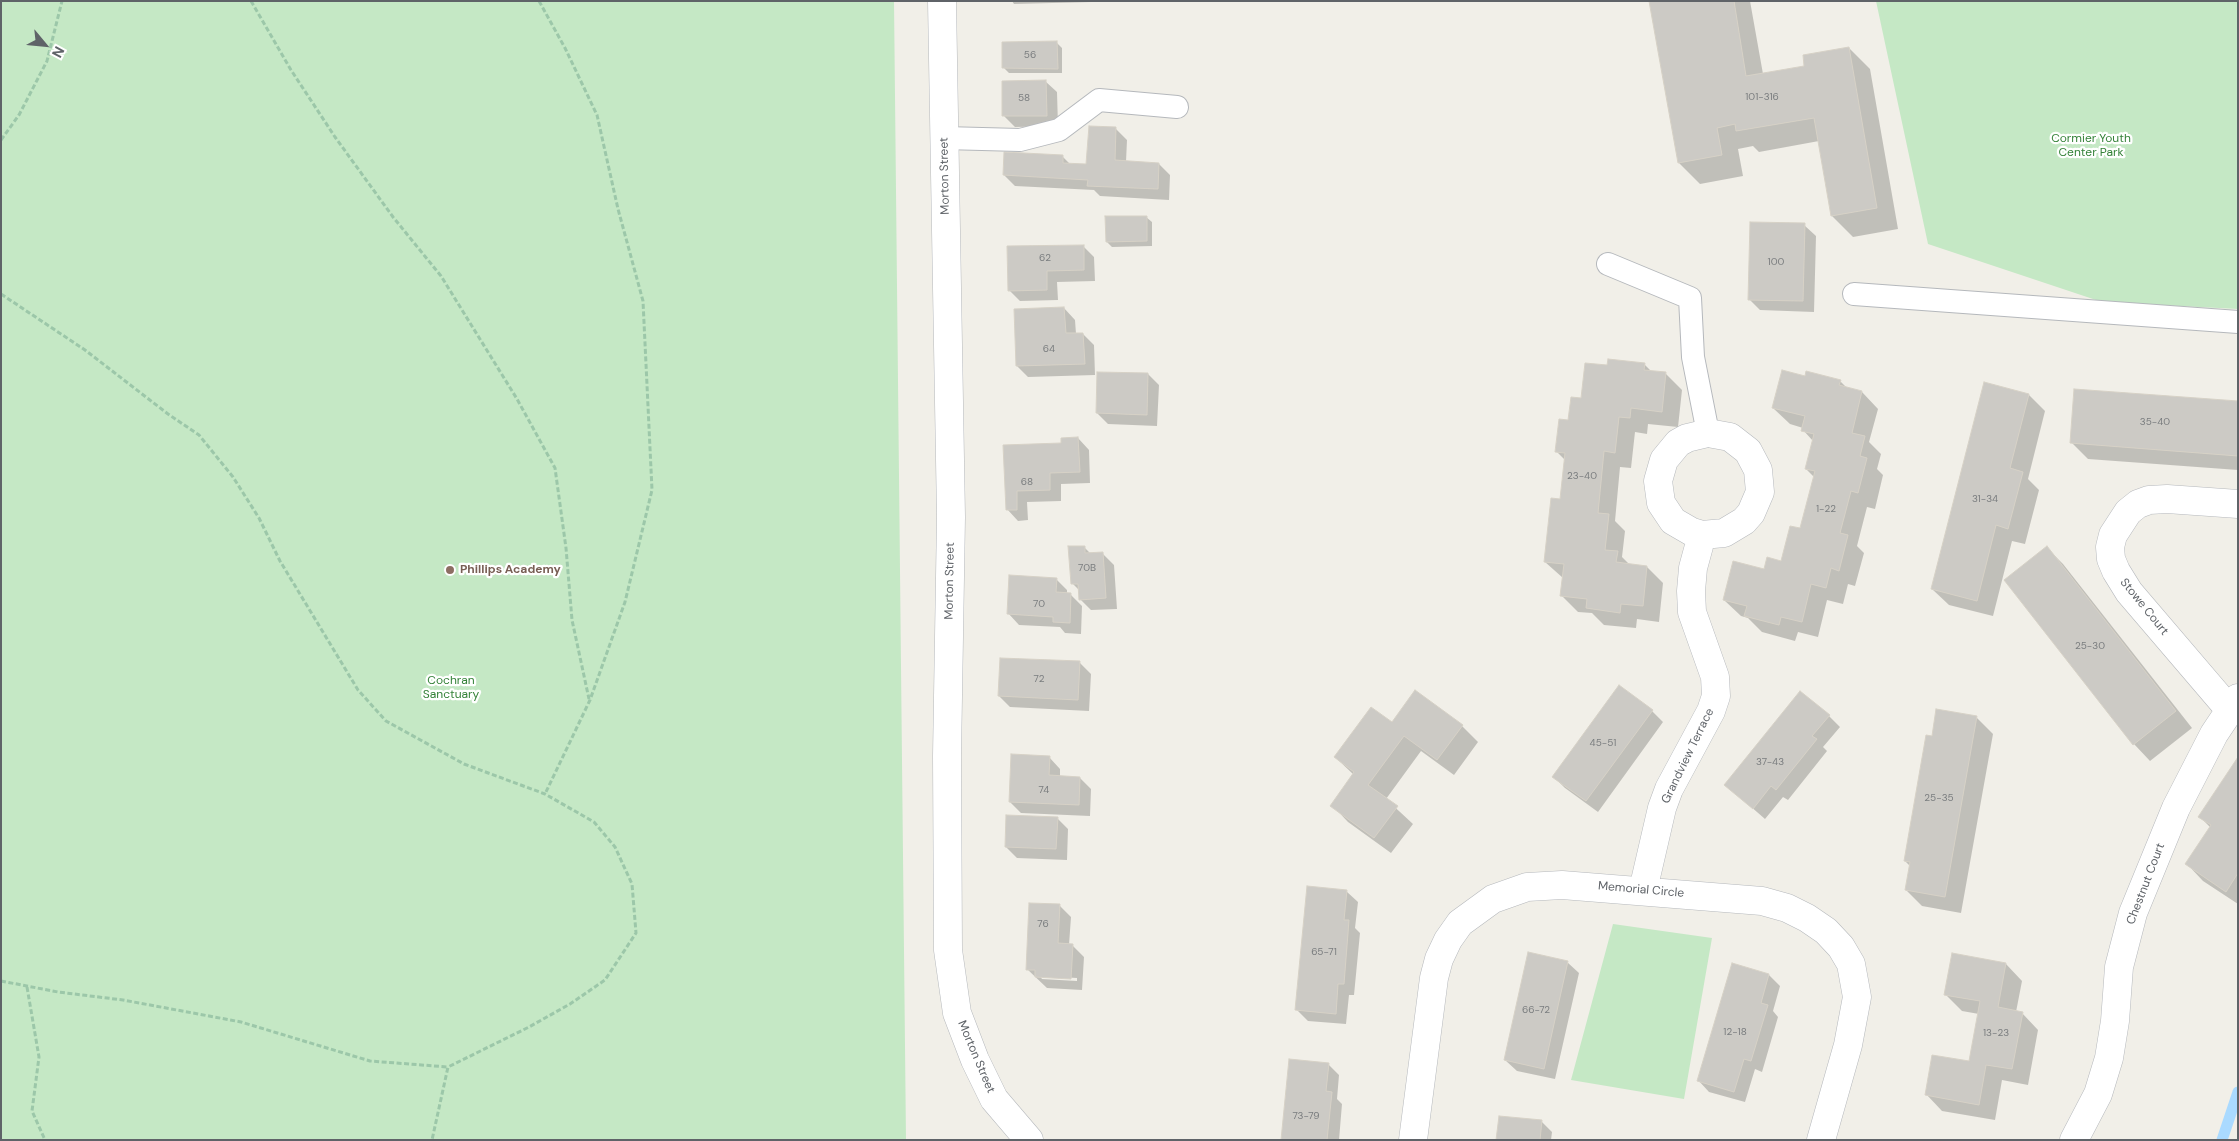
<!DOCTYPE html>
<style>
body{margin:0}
#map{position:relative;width:2239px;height:1141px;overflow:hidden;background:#f1efe8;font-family:"DM Sans",sans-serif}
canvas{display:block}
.frame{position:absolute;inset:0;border:2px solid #5f6368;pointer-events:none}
.north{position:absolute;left:20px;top:20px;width:50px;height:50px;-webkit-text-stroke:4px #fff;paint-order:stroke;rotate:118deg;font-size:14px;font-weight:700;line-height:20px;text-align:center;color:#5f6368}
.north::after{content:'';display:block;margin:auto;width:18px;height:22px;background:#5f6368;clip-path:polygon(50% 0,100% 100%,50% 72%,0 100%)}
</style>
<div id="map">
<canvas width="2239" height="1141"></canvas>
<div class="frame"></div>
<div class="north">N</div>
</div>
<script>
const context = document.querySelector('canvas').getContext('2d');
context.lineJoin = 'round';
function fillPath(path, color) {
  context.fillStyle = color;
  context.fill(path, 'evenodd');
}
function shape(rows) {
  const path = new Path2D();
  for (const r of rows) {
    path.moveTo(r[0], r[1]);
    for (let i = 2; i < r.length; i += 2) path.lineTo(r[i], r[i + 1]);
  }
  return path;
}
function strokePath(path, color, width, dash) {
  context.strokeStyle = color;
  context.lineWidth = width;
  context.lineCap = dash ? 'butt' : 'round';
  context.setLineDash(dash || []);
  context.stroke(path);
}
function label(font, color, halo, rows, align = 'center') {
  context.font = font + ' "DM Sans",sans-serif';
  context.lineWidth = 4.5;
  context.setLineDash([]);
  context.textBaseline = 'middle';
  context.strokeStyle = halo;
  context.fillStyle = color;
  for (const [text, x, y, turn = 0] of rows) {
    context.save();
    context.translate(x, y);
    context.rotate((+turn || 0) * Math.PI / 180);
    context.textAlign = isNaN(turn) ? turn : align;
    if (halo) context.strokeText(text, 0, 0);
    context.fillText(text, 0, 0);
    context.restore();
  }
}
const green = shape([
 [1,1,894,1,906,1140,1,1140],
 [1876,1,2238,1,2238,309,2102,302,1928,244],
 [1613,924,1712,938,1684,1099,1571,1080]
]);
const shadow = shape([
 [1012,1,1092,1,1092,2,1014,4],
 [1650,1,1750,1,1763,74,1806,67,1849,48,1870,69,1898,229,1853,237,1832,216,1819,141,1759,152,1753,146,1738,149,1743,176,1700,184,1679,163],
 [1057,43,1062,48,1062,73,1009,73,1004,68],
 [1045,81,1057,92,1058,126,1015,127,1004,116],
 [1116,129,1127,140,1126,162,1159,164,1170,175,1169,200,1100,196,1094,190,1015,186,1004,175,1062,156,1071,165,1087,165],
 [1146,217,1152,222,1152,246,1112,247,1107,242],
 [1804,225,1816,236,1814,312,1760,310,1749,299],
 [1083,246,1094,257,1095,281,1057,282,1058,300,1020,301,1009,290],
 [1064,308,1075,320,1076,334,1083,334,1094,345,1095,375,1028,377,1017,366],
 [1644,364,1652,372,1666,374,1682,390,1678,427,1648,424,1647,434,1635,432,1631,468,1620,467,1615,521,1625,531,1622,557,1630,565,1647,567,1663,583,1659,622,1637,619,1636,628,1604,625,1592,613,1578,612,1561,595,1563,578,1545,562,1561,500,1565,460,1557,452,1569,421,1582,400,1608,367],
 [1148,374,1159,385,1157,426,1108,424,1097,413],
 [1805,378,1840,381,1848,389,1862,392,1878,409,1869,442,1881,454,1877,469,1883,475,1875,509,1867,507,1857,546,1864,553,1855,586,1848,584,1843,604,1827,600,1818,637,1798,632,1795,641,1762,632,1748,618,1741,616,1724,600,1765,570,1782,562,1801,530,1814,477,1806,469,1813,441,1803,430,1803,428,1790,424,1773,408],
 [2029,395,2045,411,2028,479,2039,490,2025,544,2012,541,1993,616,1949,605,1932,589],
 [2238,402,2238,470,2088,459,2072,443],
 [1078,438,1089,450,1090,483,1061,484,1061,501,1027,502,1028,520,1018,521,1007,509,1005,447,1062,445],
 [1084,547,1091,554,1103,554,1114,565,1117,609,1091,610,1080,599,1080,591,1072,583],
 [2047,548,2063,564,2192,728,2150,761,2134,744],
 [1056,579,1067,590,1067,594,1071,595,1082,606,1081,634,1065,633,1060,627,1019,625,1008,613],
 [1080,663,1091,674,1089,711,1010,707,999,696],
 [1652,711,1663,722,1598,812,1565,788,1554,777],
 [1829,716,1840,727,1823,747,1827,751,1788,800,1783,797,1765,819,1726,785],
 [1976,717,1993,734,1961,913,1922,906,1906,890,1910,866,1905,861,1933,737],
 [1392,724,1462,726,1478,742,1454,775,1421,751,1386,799,1413,824,1391,853,1348,822,1332,805,1354,775,1335,757],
 [1049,757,1060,769,1060,777,1080,778,1091,789,1090,816,1021,813,1010,802],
 [2238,759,2238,904,2203,881,2187,864,2211,828,2200,817],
 [1057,818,1068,829,1067,860,1017,858,1006,847],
 [1346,891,1358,902,1355,928,1360,933,1354,995,1349,995,1346,1024,1308,1021,1297,1010],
 [1060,906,1071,917,1069,945,1072,945,1084,957,1082,990,1047,988,1027,969],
 [1040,976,1077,978,1077,981,1042,979],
 [1567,962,1579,973,1555,1079,1517,1071,1505,1060],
 [2006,964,2022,981,2016,1012,2022,1013,2038,1030,2028,1085,2002,1080,1995,1120,1942,1111,1926,1094,1970,1062,1979,1014,1962,1011,1945,994],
 [1769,975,1780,986,1773,1011,1778,1017,1762,1072,1755,1069,1745,1102,1709,1092,1698,1080],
 [1328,1064,1339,1075,1337,1099,1342,1104,1339,1140,1282,1140],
 [1541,1121,1552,1132,1551,1140,1498,1140]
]);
const stream = shape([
 [2222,1140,2238,1092]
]);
const building = shape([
 [1649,1,1734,1,1746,76,1804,66,1803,55,1849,47,1877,208,1831,216,1814,118,1736,131,1735,124,1717,128,1722,155,1678,163,1649,1],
 [1057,41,1058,69,1002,68,1002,42,1057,41],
 [1046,80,1047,116,1002,116,1002,81,1046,80],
 [1089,126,1116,127,1115,160,1159,163,1158,189,1087,186,1088,180,1003,175,1004,152,1063,155,1063,163,1086,164,1089,126],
 [1105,216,1147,216,1147,241,1106,242,1105,216],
 [1750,222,1805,223,1803,301,1748,300,1750,222],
 [1084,245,1084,270,1047,271,1047,290,1008,291,1007,246,1084,245],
 [1064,307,1066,333,1083,333,1085,364,1016,366,1014,309,1064,307],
 [1608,359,1645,363,1644,370,1666,372,1662,412,1631,408,1630,418,1619,417,1615,453,1604,451,1598,513,1609,514,1605,550,1618,551,1616,562,1647,566,1643,606,1621,604,1620,613,1586,608,1587,599,1560,596,1564,564,1544,562,1551,498,1560,499,1565,453,1555,452,1559,419,1568,420,1571,397,1581,398,1585,363,1607,365,1608,359],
 [1782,370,1805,376,1806,371,1841,380,1839,385,1862,391,1852,433,1865,436,1860,456,1867,458,1858,493,1851,491,1840,533,1848,535,1839,571,1831,568,1826,588,1811,584,1802,622,1781,617,1779,625,1744,616,1747,606,1723,600,1733,561,1764,569,1767,557,1781,561,1790,526,1800,528,1815,471,1805,469,1814,434,1801,431,1805,416,1772,408,1782,370],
 [1097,372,1148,373,1147,415,1096,413,1097,372],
 [1984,382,2029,394,2010,468,2023,472,2008,529,1996,525,1977,601,1931,589,1984,382],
 [2074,389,2238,401,2238,456,2070,443,2074,389],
 [1078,437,1080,472,1050,473,1050,490,1017,491,1017,510,1006,510,1003,445,1061,443,1061,438,1078,437],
 [1068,546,1085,546,1085,553,1103,552,1106,598,1079,600,1078,584,1071,584,1068,546],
 [2047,546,2176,711,2133,745,2004,580,2047,546],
 [1009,575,1057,578,1056,592,1071,593,1070,623,1053,622,1053,617,1007,614,1009,575],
 [1000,658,1080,661,1078,700,998,696,1000,658],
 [1619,685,1653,710,1586,801,1552,777,1619,685],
 [1415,690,1463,725,1437,760,1404,736,1368,785,1398,806,1374,838,1330,806,1354,772,1334,757,1371,707,1392,722,1415,690],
 [1800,691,1830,715,1812,736,1817,739,1776,790,1771,786,1753,809,1724,785,1800,691],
 [1936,709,1977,716,1945,897,1905,890,1910,862,1904,861,1926,735,1932,736,1936,709],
 [1011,754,1050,756,1049,775,1080,777,1079,805,1009,802,1011,754],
 [2238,757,2238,873,2226,892,2185,864,2211,825,2198,817,2238,757],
 [1006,815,1058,817,1056,849,1005,847,1006,815],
 [1307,886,1347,890,1344,920,1349,920,1344,984,1338,984,1336,1014,1295,1010,1307,886],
 [1029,903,1060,904,1058,943,1073,944,1071,979,1035,977,1035,970,1026,970,1029,903],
 [1528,952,1568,961,1544,1069,1504,1060,1528,952],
 [1952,953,2006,963,1998,1007,2023,1012,2012,1069,1986,1065,1979,1105,1925,1095,1932,1055,1969,1061,1980,1001,1944,995,1952,953],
 [1732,963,1769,974,1761,1003,1768,1005,1751,1061,1744,1059,1734,1092,1697,1081,1732,963],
 [1289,1059,1329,1063,1326,1091,1332,1092,1327,1140,1281,1140,1289,1059],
 [1499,1116,1542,1120,1540,1140,1496,1140,1499,1116]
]);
const path = shape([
 [251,1,291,70,335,137,393,217,441,276,517,399,555,468,566,548,572,620,589,699],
 [539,1,565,48,597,115,618,209,643,301,652,490,625,602,590,700,545,794],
 [1,140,19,115,47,61,62,1],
 [1,294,85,350,168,414,199,435,233,477,259,518,280,561,358,690,386,721,464,764,545,794,594,822,615,847,632,884,636,933,605,980,570,1004,529,1027,448,1067,432,1140],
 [1,981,58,992,123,1000,241,1022,370,1061,448,1067],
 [27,987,39,1057,32,1111,45,1140]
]);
const service = shape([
 [944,138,1020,140,1059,130,1099,100,1177,107],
 [1608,264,1690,298,1693,357,1708,433],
 [1854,294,2238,322]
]);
const minor = shape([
 [942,1,951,517,947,756,948,950,957,1013,975,1060,994,1099,1029,1140],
 [2229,709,2129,592,2116,571,2111,559,2110,547,2113,535,2128,512,2138,504,2149,500,2167,499,2238,504],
 [1643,890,1662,808,1669,789,1711,711,1716,696,1715,677,1692,612,1691,591,1693,568,1702,535,1724,533,1744,521,1751,513,1760,492,1758,470,1748,451,1730,437,1708,433,1687,438,1678,443,1664,460,1658,481,1661,503,1673,521,1692,532,1702,535],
 [1413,1140,1434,978,1439,959,1448,940,1460,923,1493,899,1527,887,1562,885,1762,901,1787,908,1807,918,1826,931,1841,947,1851,964,1857,997,1848,1045,1821,1140],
 [2074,1140,2098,1094,2109,1058,2115,1021,2119,967,2133,913,2176,808,2214,734,2238,698]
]);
const markers = [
 [450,570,5,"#8d6e63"]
];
const numberNames = [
 ["56",1030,55],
 ["101-316",1762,97],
 ["58",1024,98],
 ["62",1045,258],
 ["100",1776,262],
 ["64",1049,349],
 ["35-40",2155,422],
 ["23-40",1582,476],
 ["68",1027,482],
 ["31-34",1985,499],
 ["1-22",1826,509],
 ["70B",1087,568],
 ["70",1039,604],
 ["25-30",2090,646],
 ["72",1039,679],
 ["45-51",1603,743],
 ["37-43",1770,762],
 ["74",1044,790],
 ["25-35",1939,798],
 ["76",1043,924],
 ["65-71",1324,952],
 ["66-72",1536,1010],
 ["12-18",1735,1032],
 ["13-23",1996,1033],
 ["73-79",1306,1116]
];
const parkNames = [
 ["Cormier Youth",2091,139],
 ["Center Park",2091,153],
 ["Cochran",451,681],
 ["Sanctuary",451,695]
];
const streetNames = [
 ["Morton Street",945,176,-91],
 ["Morton Street",950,581,-89],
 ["Stowe Court",2144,607,51],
 ["Grandview Terrace",1688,756,-64],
 ["Chestnut Court",2146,884,-69],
 ["Memorial Circle",1641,890,5],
 ["Morton Street",976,1057,67]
];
const educationNames = [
 ["Phillips Academy",460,570]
];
fillPath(green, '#c5e8c5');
fillPath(shadow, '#0003');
strokePath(stream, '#aadaff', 11);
fillPath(building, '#cccac5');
strokePath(building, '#d6d1c6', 1);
strokePath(service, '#b5b8bc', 24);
strokePath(minor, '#b5b8bc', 29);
strokePath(path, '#9cc7a9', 3, [5, 2.5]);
strokePath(service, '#fff', 22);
strokePath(minor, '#fff', 28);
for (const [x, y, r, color] of markers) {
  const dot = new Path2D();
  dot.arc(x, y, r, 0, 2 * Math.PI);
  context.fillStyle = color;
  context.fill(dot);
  strokePath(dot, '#fff', 2);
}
label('10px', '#7a7d7f', null, numberNames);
label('12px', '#348238', '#fff', parkNames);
label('12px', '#5f6368', '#fff', streetNames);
label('bold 12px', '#785e54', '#fff', educationNames, 'left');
</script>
